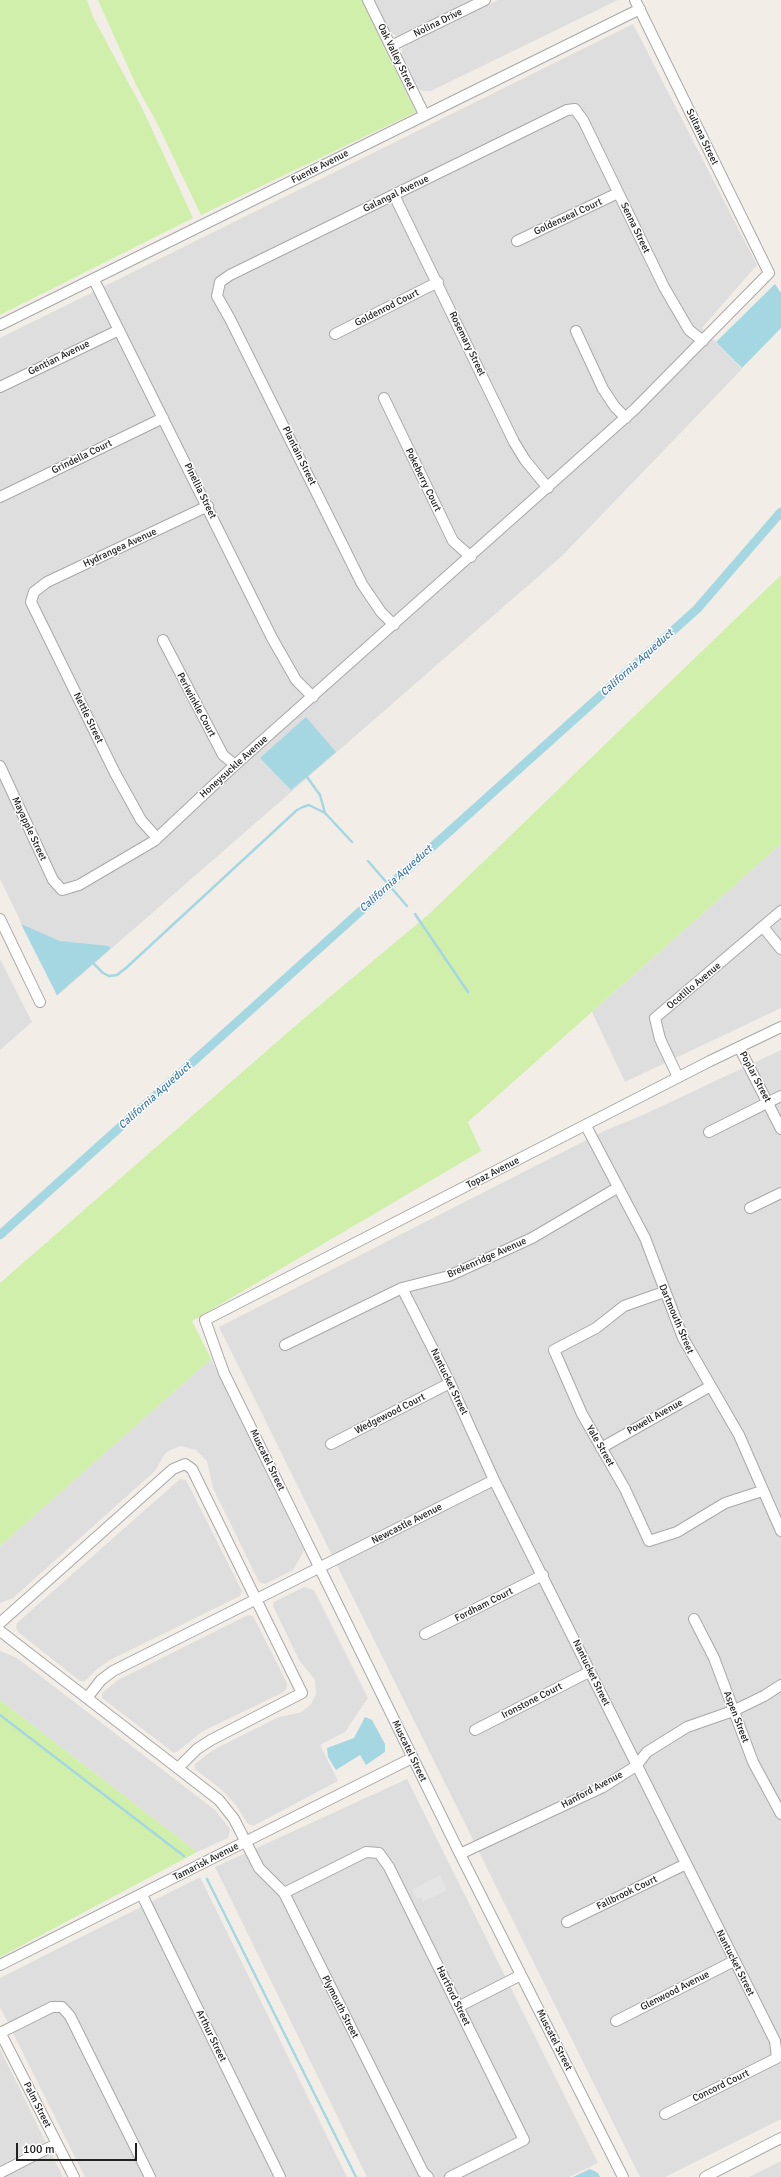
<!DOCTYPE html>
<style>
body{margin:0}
#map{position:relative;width:781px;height:2177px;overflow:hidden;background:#f2eee7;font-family:Signika,sans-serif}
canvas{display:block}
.scale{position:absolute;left:16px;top:2143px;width:121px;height:18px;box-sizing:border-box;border:2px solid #212121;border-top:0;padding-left:5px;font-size:12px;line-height:14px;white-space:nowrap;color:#212121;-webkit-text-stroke:3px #fff;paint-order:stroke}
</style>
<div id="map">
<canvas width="781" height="2177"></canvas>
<div class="scale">100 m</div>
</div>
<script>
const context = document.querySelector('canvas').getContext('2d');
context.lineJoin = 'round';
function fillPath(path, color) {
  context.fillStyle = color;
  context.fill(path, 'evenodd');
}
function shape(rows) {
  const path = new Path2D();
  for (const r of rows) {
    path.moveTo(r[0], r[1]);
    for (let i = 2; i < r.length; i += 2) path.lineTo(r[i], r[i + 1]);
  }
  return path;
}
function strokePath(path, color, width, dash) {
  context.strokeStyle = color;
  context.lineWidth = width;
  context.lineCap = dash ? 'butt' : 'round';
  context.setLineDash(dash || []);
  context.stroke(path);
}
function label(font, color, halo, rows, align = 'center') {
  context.font = font + ' Signika,sans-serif';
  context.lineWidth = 3;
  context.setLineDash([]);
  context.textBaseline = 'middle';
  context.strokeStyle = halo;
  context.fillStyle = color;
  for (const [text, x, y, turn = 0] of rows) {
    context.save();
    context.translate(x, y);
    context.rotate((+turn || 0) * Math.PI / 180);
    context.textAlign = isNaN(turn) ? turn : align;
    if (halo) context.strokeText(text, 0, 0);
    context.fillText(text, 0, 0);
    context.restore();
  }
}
const residential = shape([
 [374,0,472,0,397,36,389,31],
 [498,0,618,0,431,91,423,91,418,88,402,55,402,48],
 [633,24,757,265,702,328,742,369,563,555,57,996,0,879,0,338],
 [781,844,781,1008,625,1082,592,1012],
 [0,959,32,1022,0,1050],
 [781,1050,781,2119,665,2177,640,2177,219,1327,606,1130,643,1115],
 [211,1359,304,1551,293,1570,265,1584,259,1582,213,1488,207,1461,196,1450,181,1446,170,1450,164,1455,155,1471,13,1598,0,1603,0,1546],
 [180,1479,186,1480,188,1484,242,1591,240,1596,110,1660,96,1670,85,1681,80,1681,18,1632,16,1627,17,1623],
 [304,1587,314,1590,368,1698,345,1732,320,1745,338,1781,253,1826,247,1823,236,1805,222,1790,195,1769,195,1764,213,1750,279,1717,302,1712,311,1704,316,1694,315,1680,299,1660,273,1606,274,1602],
 [248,1615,253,1616,287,1683,286,1689,282,1693,203,1731,178,1751,174,1753,102,1698,102,1693,118,1680],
 [0,1651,17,1658,215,1810,230,1829,228,1838,197,1852,0,1700],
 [407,1779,598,2163,569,2177,367,2177,215,1867],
 [200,1877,347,2177,85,2177,0,2007,0,1978],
 [0,2049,63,2177,0,2177],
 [781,2161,781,2177,749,2177]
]);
const grass = shape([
 [0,0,87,0,93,17,143,110,193,218,0,315],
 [98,0,362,0,416,112,201,215,157,123,136,85],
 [781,575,781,844,468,1122,481,1151,192,1321,211,1359,0,1546,0,1283,301,1021,428,915],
 [0,1700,197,1852,0,1957]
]);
const parking = shape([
 [440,1875,447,1890,423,1902,421,1897,417,1899,412,1890]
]);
const water = shape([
 [775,284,781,293,781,328,742,368,716,342],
 [306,717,336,752,291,790,260,758],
 [21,924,60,941,109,946,110,949,57,995],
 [365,1717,372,1720,385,1744,385,1752,366,1765,360,1755,336,1770,328,1757,327,1748,354,1738],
 [590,2169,598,2173,600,2177,573,2177]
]);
const stream = shape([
 [307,777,320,795,325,813],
 [368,861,407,906],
 [415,914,468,992],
 [93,963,103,973,109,976,117,975,126,968,297,810,303,807,309,805,325,813,352,842],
 [0,1715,184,1856],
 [207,1879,356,2177]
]);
const canal = shape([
 [0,1235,697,609,781,512]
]);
const minor = shape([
 [368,0,424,114],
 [391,46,485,0],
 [394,195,514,442,525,460,548,488],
 [517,241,618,193],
 [94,280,272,638,296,680,313,697],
 [0,325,640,9],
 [576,331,603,389,615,407,626,418],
 [335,334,438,282],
 [0,387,119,330],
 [384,398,453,541,471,557],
 [0,497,163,418],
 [394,625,381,612,362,584,230,319,217,296,220,282,230,275,567,110,575,109,583,120,664,287,689,330,703,341],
 [163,640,223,755,235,765],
 [0,766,53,880,62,890,79,885,154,841,235,765,635,409,769,273,635,0],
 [157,838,141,820,115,773,31,602,34,592,47,582,208,506],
 [0,919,40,1002],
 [764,928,781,949],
 [739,1047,781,1129],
 [678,1077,660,1039,655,1018,781,911],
 [586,1126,645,1238,683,1338,739,1435,781,1531],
 [709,1132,781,1096],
 [750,1208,781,1193],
 [402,1288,450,1383,494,1480,775,2041,777,2058,665,2114],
 [664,1292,624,1306,596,1328,554,1350,582,1414,625,1489,649,1541,677,1532,725,1503,762,1491],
 [285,1345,402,1288,449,1276,532,1238,617,1188],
 [331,1444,450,1383],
 [601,1448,709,1387],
 [694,1619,714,1658,753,1762,781,1814],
 [0,1623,173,1469,185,1464,192,1469,302,1693,211,1740,197,1749,178,1768],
 [0,1631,219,1800,234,1819,259,1868,284,1893,423,2172,428,2177],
 [425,1634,543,1575],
 [87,1698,101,1680,113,1671,494,1480],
 [475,1730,589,1672],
 [460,1854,603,1787,636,1766,647,1752,687,1727,733,1711,764,1696,781,1685],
 [284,1893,366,1852,379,1853,389,1867,524,2140,450,2177],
 [142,1895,280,2177],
 [567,1922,686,1864],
 [0,1965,412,1758],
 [458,2007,521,1975],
 [616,2021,734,1961],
 [0,2032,74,2177],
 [0,2033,52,2007,62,2007,70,2016,150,2177],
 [0,2173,56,2144],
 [623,2177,460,1854,224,1373,205,1320,710,1061,781,1027],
 [705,2177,781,2138]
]);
const streetNames = [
 ["Nolina Drive",438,23,-26],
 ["Oak Valley Street",396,57,64],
 ["Sultana Street",702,137,64],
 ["Fuente Avenue",320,167,-27],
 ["Galangal Avenue",396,194,-26],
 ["Goldenseal Court",568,217,-25],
 ["Senna Street",635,228,64],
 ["Goldenrod Court",387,308,-27],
 ["Rosemary Street",467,344,64],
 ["Gentian Avenue",59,358,-26],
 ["Plantain Street",299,456,64],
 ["Grindella Court",82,457,-26],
 ["Pokeberry Court",423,480,64],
 ["Pinellia Street",200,491,64],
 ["Hydrangea Avenue",120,548,-25],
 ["Periwinkle Court",196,705,62],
 ["Nettle Street",88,718,64],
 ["Honeysuckle Avenue",234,767,-42],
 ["Mayapple Street",29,829,65],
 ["Ocotillo Avenue",694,986,-40],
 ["Poplar Street",755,1077,62],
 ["Topaz Avenue",493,1173,-27],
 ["Brekenridge Avenue",487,1258,-24],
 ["Dartmouth Street",676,1319,67],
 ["Nantucket Street",449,1382,64],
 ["Wedgewood Court",390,1414,-27],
 ["Powell Avenue",655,1417,-29],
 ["Yale Street",600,1446,60],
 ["Muscatel Street",267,1460,64],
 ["Newcastle Avenue",407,1524,-27],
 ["Fordham Court",484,1605,-27],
 ["Nantucket Street",591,1673,64],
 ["Ironstone Court",532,1701,-27],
 ["Aspen Street",736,1717,69],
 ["Muscatel Street",409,1751,64],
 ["Hanford Avenue",592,1790,-28],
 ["Tamarisk Avenue",206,1862,-27],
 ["Fallbrook Court",627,1893,-26],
 ["Nantucket Street",735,1963,63],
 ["Glenwood Avenue",675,1991,-27],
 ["Hartford Street",453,1996,64],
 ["Plymouth Street",340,2007,63],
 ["Arthur Street",211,2036,64],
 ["Muscatel Street",554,2040,63],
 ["Concord Court",721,2086,-26],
 ["Palm Street",37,2105,63]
];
const waterNames = [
 ["California Aqueduct",637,663,-42],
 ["California Aqueduct",396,879,-42],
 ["California Aqueduct",155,1096,-42]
];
fillPath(residential, '#dfdede');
fillPath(grass, '#cfefaa');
fillPath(parking, '#e5e5e5');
fillPath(water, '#a5d7e3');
strokePath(stream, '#a5d7e3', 2.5);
strokePath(canal, '#a5d7e3', 9);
strokePath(minor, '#a8a8a8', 12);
strokePath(minor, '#fff', 10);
label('10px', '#212121', '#fff', streetNames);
label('italic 11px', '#3f79a9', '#fff', waterNames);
</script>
